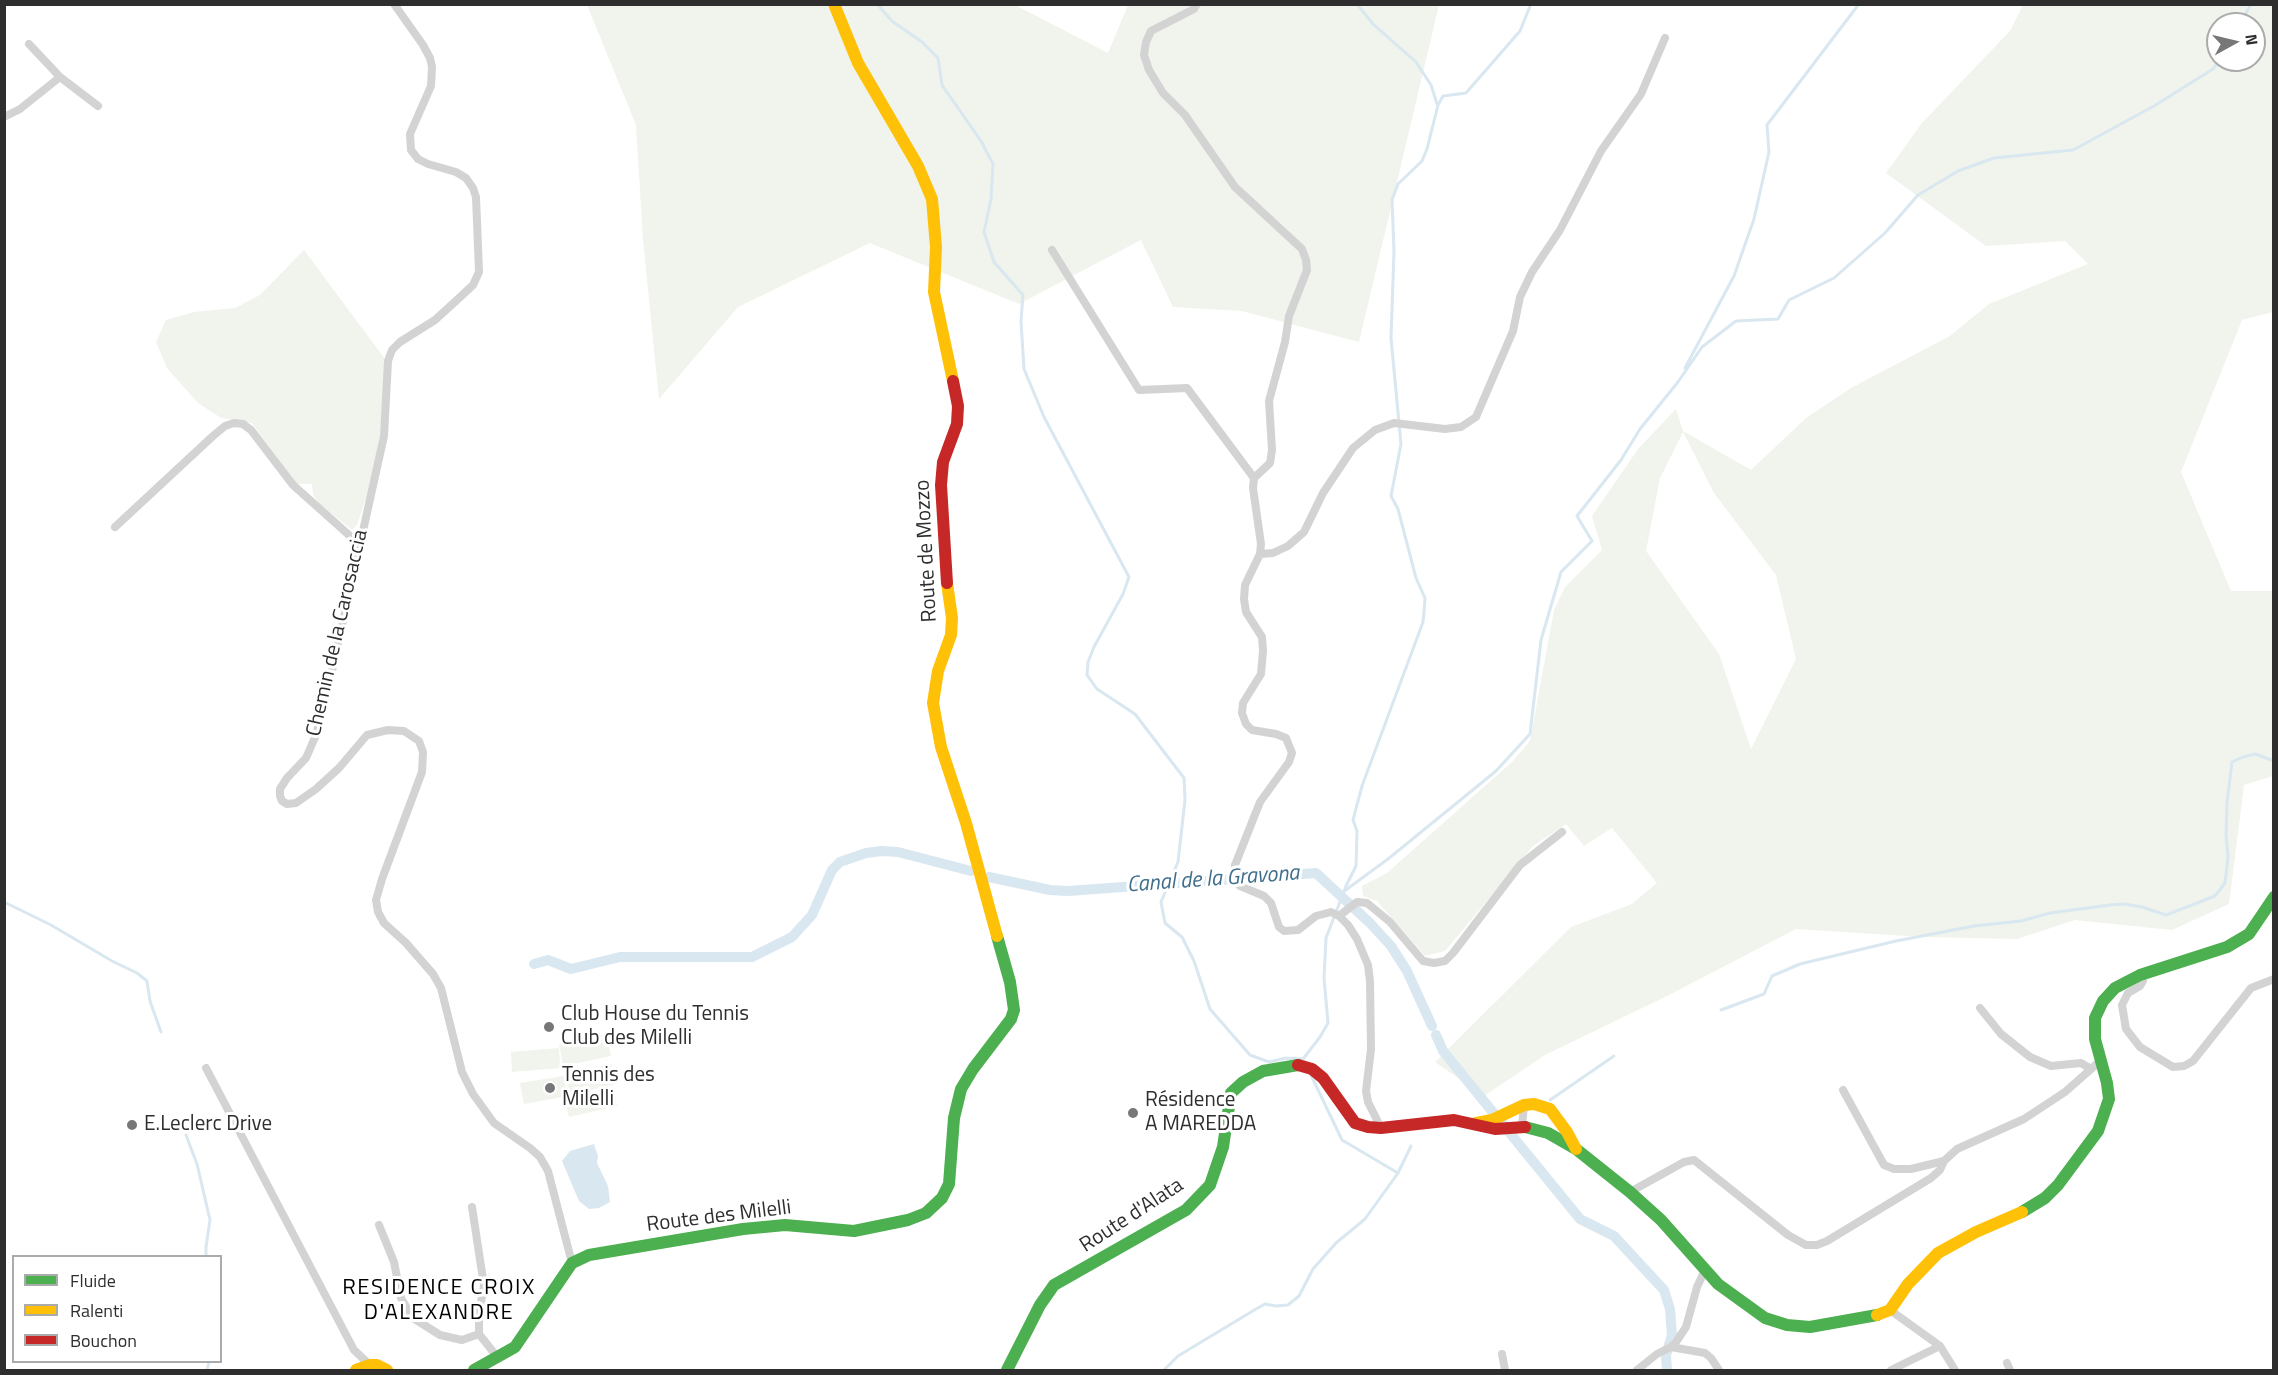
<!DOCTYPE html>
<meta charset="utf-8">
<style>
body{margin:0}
#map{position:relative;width:2278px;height:1375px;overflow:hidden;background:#fff;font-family:"Titillium Web",sans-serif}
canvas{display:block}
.frame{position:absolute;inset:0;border:6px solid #2e2e2e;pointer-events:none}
.legend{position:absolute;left:12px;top:1255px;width:210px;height:108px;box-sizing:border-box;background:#fff;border:2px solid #ababab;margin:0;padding:8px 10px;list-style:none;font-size:18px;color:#2e2e2e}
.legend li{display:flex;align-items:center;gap:12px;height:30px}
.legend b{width:30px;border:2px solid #ababab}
.north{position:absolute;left:2206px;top:12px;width:60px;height:60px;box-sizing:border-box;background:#fff;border:2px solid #ababab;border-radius:50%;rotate:82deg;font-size:16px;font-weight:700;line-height:24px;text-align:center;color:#2e2e2e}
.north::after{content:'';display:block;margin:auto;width:21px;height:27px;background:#777;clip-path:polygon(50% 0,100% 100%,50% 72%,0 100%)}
</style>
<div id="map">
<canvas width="2278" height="1375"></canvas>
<div class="frame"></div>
<ul class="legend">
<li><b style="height:8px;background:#4caf50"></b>Fluide</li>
<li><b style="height:8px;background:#ffc107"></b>Ralenti</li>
<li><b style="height:8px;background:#c62828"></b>Bouchon</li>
</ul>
<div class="north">N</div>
</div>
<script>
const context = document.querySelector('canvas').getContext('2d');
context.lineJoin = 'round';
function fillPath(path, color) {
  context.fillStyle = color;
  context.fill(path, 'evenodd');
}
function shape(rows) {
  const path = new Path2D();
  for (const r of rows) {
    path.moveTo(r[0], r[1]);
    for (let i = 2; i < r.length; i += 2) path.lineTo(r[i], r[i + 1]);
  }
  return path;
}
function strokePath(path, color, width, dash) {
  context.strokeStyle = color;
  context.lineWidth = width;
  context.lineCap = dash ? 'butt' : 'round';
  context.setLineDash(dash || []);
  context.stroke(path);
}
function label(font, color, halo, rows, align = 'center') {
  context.font = font + ' "Titillium Web",sans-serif';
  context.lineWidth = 6;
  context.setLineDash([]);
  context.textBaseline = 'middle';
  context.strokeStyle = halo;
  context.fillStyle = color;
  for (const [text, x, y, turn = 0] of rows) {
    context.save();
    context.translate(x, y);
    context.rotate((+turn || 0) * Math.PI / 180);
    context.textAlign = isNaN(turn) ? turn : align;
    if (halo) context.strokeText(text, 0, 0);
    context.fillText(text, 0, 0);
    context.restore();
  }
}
const green = shape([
 [587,5,1015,5,1108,53,1128,5,1439,5,1359,342,1242,311,1173,307,1141,240,1019,304,870,243,738,307,659,399,643,239,636,125],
 [2023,5,2273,5,2273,312,2242,320,2181,472,2231,591,2273,591,2273,776,2244,785,2229,904,2172,930,2075,920,2017,939,1922,937,1796,929,1667,996,1545,1055,1484,1096,1435,1062,1571,927,1632,904,1657,883,1612,828,1584,846,1566,824,1533,846,1445,951,1425,956,1377,901,1363,896,1362,886,1387,873,1512,762,1530,741,1554,610,1565,587,1602,550,1592,516,1638,449,1676,409,1683,431,1751,470,1806,418,1851,388,1950,336,1989,304,2088,264,2065,241,1986,246,1886,173,1922,123,2010,31],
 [2218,24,2254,24,2254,60,2218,60],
 [1683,432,1714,493,1776,575,1796,659,1751,749,1719,654,1646,551,1660,478],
 [304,250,385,359,380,436,369,489,357,525,352,530,320,504,313,495,312,484,296,484,252,423,221,418,198,403,167,368,156,342,166,320,194,312,235,308,260,295],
 [607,1034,611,1056,563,1066,559,1044],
 [559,1048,560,1068,512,1072,511,1052],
 [611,1064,616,1084,570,1095,566,1075],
 [564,1076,567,1096,524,1104,520,1083],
 [613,1088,617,1106,569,1117,565,1099]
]);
const water = shape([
 [594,1144,598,1156,597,1163,608,1186,610,1202,599,1208,589,1209,579,1201,562,1161,570,1151]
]);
const stream = shape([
 [877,4,892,21,922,42,938,58,942,85,981,141,993,164,991,199,984,232,994,262,1023,295,1021,321,1024,369,1044,417,1129,577,1123,594,1094,647,1088,662,1087,675,1097,689,1135,714,1184,778,1185,800,1178,862,1161,902,1165,923,1182,937,1194,961,1210,1009,1250,1055,1269,1062,1286,1058,1303,1059,1304,1062],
 [1357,4,1373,24,1416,62,1431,85,1437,104],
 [2240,24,2251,4],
 [1685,368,1734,276,1754,219,1769,152,1767,125,1859,4],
 [1343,892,1388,859,1496,771,1530,734,1541,640,1561,572,1592,541,1577,516,1621,460,1640,429,1678,382,1702,347,1736,321,1778,319,1789,300,1834,278,1885,233,1918,195,1958,171,1994,158,2073,150,2154,106,2213,69,2219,60],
 [4,902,51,925,112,961,137,973,147,981,150,1001,161,1032],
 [1721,1010,1764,994,1772,976,1800,964,1896,941,1974,926,2021,921,2050,913,2110,905,2124,904,2142,907,2166,915,2215,896,2225,883,2228,857,2226,835,2227,803,2232,762,2243,757,2255,754,2274,761],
 [1303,1059,1320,1037,1328,1023,1324,978,1326,938,1346,886,1356,866,1357,831,1353,820,1362,786,1423,622,1424,612,1425,598,1416,578,1398,509,1391,496,1401,444,1391,338,1394,251,1392,200,1398,184,1422,161,1427,149,1438,105,1443,96,1466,93,1520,31,1531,4],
 [1310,1073,1342,1140,1398,1173],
 [1550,1100,1614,1056],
 [186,1135,197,1164,210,1220,206,1247,206,1256],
 [207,1370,209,1362],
 [1164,1370,1178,1356,1256,1309,1265,1304,1276,1306,1288,1305,1299,1296,1313,1269,1336,1243,1365,1219,1398,1173,1411,1146]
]);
const canal = shape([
 [989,877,1050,890,1068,891,1316,873,1370,923,1391,946,1407,971,1432,1026],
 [534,964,548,960,571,969,620,957,752,957,792,937,812,915,832,870,840,862,866,853,882,851,898,852,971,871],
 [1436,1035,1443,1051,1580,1219,1614,1236,1664,1290,1670,1309,1672,1335,1666,1355,1667,1370]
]);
const street = shape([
 [394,4,423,45,430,58,432,67,431,86,410,134,411,150,418,159,428,164,456,172,466,178,473,188,476,197,479,272,473,285,458,299,435,320,400,342,392,350,388,361,384,436,328,689,316,735,306,758,287,778,280,789,280,796,282,801,287,804,296,803,316,789,339,768,367,735,388,730,404,731,419,741,423,752,422,772,382,879,376,900,378,912,384,923,406,943,433,974,441,988,462,1072,473,1094,494,1123,530,1148,540,1157,548,1171,572,1263],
 [1197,4,1194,9,1151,31,1146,42,1144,55,1149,70,1163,93,1185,115,1235,187,1302,249,1306,260,1307,270,1289,316,1285,342,1269,401,1272,450,1270,463,1254,478,1253,488,1261,544,1260,554,1245,585,1244,599,1246,612,1262,637,1263,651,1261,674,1243,703,1242,713,1246,724,1252,730,1276,734,1286,738,1292,753,1289,762,1260,802,1235,865,1235,881,1240,886,1264,896,1271,903,1279,927,1284,931,1298,930,1316,916,1331,912,1339,916,1348,925,1357,939,1368,965,1370,981,1371,1049,1366,1091,1368,1102,1381,1128],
 [60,77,98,106],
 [4,117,20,109,60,77,29,44],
 [1052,250,1139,390,1187,388,1254,478],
 [115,527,213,436,225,426,234,423,243,424,251,430,293,485,359,544],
 [1260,554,1273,553,1288,546,1304,532,1323,493,1353,448,1375,430,1394,423,1445,429,1461,427,1476,417,1513,331,1520,297,1532,272,1560,230,1601,151,1641,94,1665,38],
 [1339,916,1357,902,1367,903,1390,922,1423,961,1434,963,1445,961,1453,953,1520,865,1562,832],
 [2140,975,2143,981,2140,986,2128,993,2122,1005,2126,1029,2140,1047,2173,1067,2184,1066,2193,1061,2251,988,2274,979],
 [1980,1008,2001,1034,2030,1057,2051,1066,2081,1063,2091,1069],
 [206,1068,354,1350,370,1365],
 [1843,1090,1884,1165,1894,1169,1911,1169,1944,1161],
 [1522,1126,1524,1105],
 [1630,1192,1684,1162,1694,1160,1788,1235,1806,1245,1817,1245,1827,1241,1931,1178,1940,1170,1944,1161,1957,1149,2024,1119,2065,1092,2099,1062],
 [472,1207,484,1286,479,1313,479,1334,498,1358],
 [379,1225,394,1262,401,1298,413,1318,440,1335,462,1340,479,1334],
 [1890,1310,1940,1346,1955,1370],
 [1671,1347,1705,1353,1711,1358,1719,1370],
 [1502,1354,1505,1370],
 [2007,1363,2010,1370],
 [1637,1370,1657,1354,1671,1347,1676,1342,1686,1327,1697,1287,1705,1270],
 [1891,1370,1940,1346]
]);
const fast = shape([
 [1525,1127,1548,1133,1576,1149,1630,1192,1661,1220,1718,1284,1765,1318,1787,1325,1810,1327,1877,1315],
 [2022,1212,2045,1198,2058,1185,2098,1131,2109,1099,2107,1083,2095,1039,2095,1018,2103,1001,2115,988,2140,975,2227,947,2249,934,2274,897],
 [474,1370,515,1347,572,1263,589,1255,743,1229,785,1225,854,1231,908,1220,926,1213,942,1198,949,1184,954,1118,961,1089,973,1069,1011,1019,1014,1010,1010,982,997,936],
 [1007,1370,1040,1305,1054,1285,1186,1210,1210,1185,1223,1147,1231,1093,1243,1082,1263,1071,1298,1065]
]);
const slow = shape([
 [834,4,858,63,918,166,932,199,936,247,934,292,953,381],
 [947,583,952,618,951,635,938,671,933,703,941,747,966,823,997,936],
 [1476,1123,1492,1120,1524,1105,1534,1104,1550,1109,1567,1132,1576,1149],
 [1877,1315,1890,1310,1908,1284,1938,1253,1976,1232,2022,1212],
 [356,1370,370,1365,377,1365,387,1370]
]);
const jam = shape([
 [947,583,941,485,943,462,957,424,958,406,953,381],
 [1298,1065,1312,1069,1323,1078,1355,1123,1368,1127,1381,1128,1454,1120,1495,1129,1525,1127]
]);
const markers = [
 [549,1027,6,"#777"],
 [550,1088,6,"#777"],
 [1133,1113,6,"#777"],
 [132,1125,6,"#777"]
];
const streetNames = [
 ["Route de Mozzo",927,551,-93],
 ["Chemin de la Carosaccia",338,633,-77],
 ["Route d'Alata",1132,1216,-33],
 ["Route des Milelli",719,1217,-7]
];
const poiNames = [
 ["Club House du Tennis",561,1015],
 ["Club des Milelli",561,1039],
 ["Tennis des",562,1076],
 ["Milelli",562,1100],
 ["Résidence",1145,1101],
 ["A MAREDDA",1145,1125],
 ["E.Leclerc Drive",144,1125]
];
const waterNames = [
 ["Canal de la Gravona",1213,880,-4]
];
const neighbourhoodNames = [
 ["RESIDENCE CROIX",439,1289],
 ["D'ALEXANDRE",439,1314]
];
fillPath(green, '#f0f4ec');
fillPath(water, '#d9e7f0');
strokePath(stream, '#d9e7f0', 3);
strokePath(canal, '#d9e7f0', 10);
strokePath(street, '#d3d3d3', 8);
strokePath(fast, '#4caf50', 12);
strokePath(slow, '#ffc107', 12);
strokePath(jam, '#c62828', 12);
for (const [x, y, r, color] of markers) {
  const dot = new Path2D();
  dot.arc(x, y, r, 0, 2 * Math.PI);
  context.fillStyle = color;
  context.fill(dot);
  strokePath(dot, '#fff', 2);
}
label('21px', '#2e2e2e', '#fff', streetNames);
label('21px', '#2e2e2e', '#fff', poiNames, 'left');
label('italic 22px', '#3f6e8c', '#fff', waterNames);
context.letterSpacing = '1.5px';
label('22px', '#000', '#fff', neighbourhoodNames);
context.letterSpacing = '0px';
</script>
